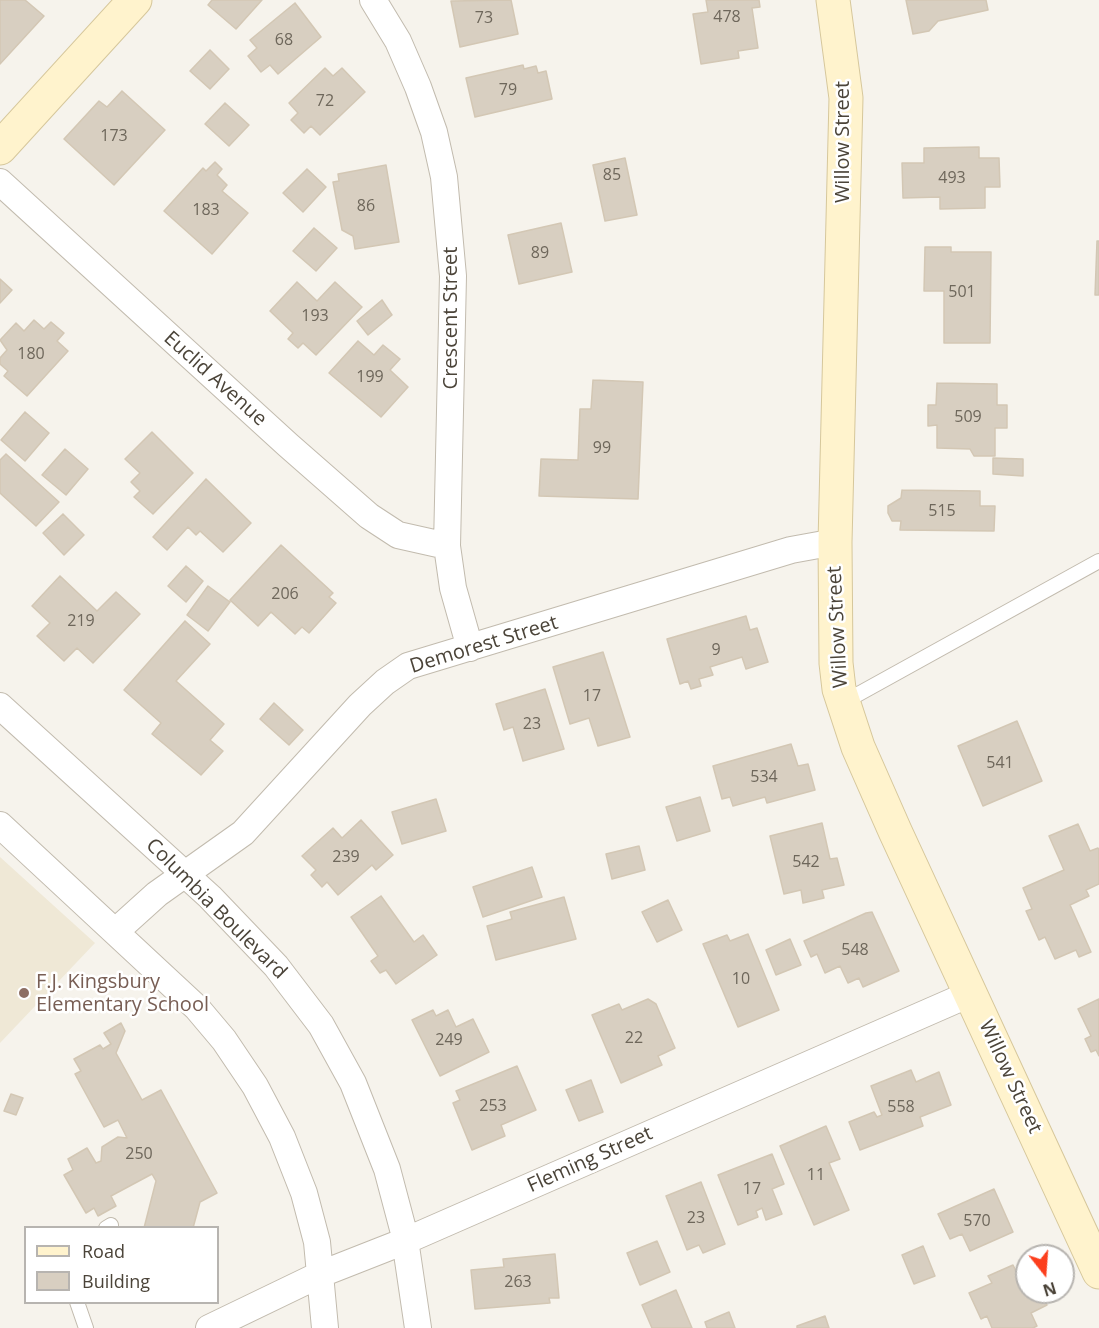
<!DOCTYPE html>
<style>
body{margin:0}
#map{position:relative;width:1099px;height:1328px;overflow:hidden;background:#f6f3ec;font-family:"Open Sans",sans-serif}
canvas{display:block}
.legend{position:absolute;left:24px;top:1226px;width:195px;height:78px;box-sizing:border-box;background:#fff;border:2px solid #b7b4b0;margin:0;padding:8px 10px;list-style:none;font-size:18px;color:#4b4439}
.legend li{display:flex;align-items:center;gap:12px;height:30px}
.legend b{width:30px;border:2px solid #b7b4b0}
.north{position:absolute;left:1015px;top:1244px;width:60px;height:60px;box-sizing:border-box;background:#fff;border:2px solid #b7b4b0;border-radius:50%;rotate:163deg;font-size:16px;font-weight:700;line-height:24px;text-align:center;color:#4b4439}
.north::after{content:'';display:block;margin:auto;width:21px;height:27px;background:#fc3f1d;clip-path:polygon(50% 0,100% 100%,50% 72%,0 100%)}
</style>
<div id="map">
<canvas width="1099" height="1328"></canvas>
<ul class="legend">
<li><b style="height:8px;background:#fff3cd"></b>Road</li>
<li><b style="height:16px;background:#d8cfc1"></b>Building</li>
</ul>
<div class="north">N</div>
</div>
<script>
const context = document.querySelector('canvas').getContext('2d');
context.lineJoin = 'round';
function fillPath(path, color) {
  context.fillStyle = color;
  context.fill(path, 'evenodd');
}
function shape(rows) {
  const path = new Path2D();
  for (const r of rows) {
    path.moveTo(r[0], r[1]);
    for (let i = 2; i < r.length; i += 2) path.lineTo(r[i], r[i + 1]);
  }
  return path;
}
function strokePath(path, color, width, dash) {
  context.strokeStyle = color;
  context.lineWidth = width;
  context.lineCap = dash ? 'butt' : 'round';
  context.setLineDash(dash || []);
  context.stroke(path);
}
function label(font, color, halo, rows, align = 'center') {
  context.font = font + ' "Open Sans",sans-serif';
  context.lineWidth = 5;
  context.setLineDash([]);
  context.textBaseline = 'middle';
  context.strokeStyle = halo;
  context.fillStyle = color;
  for (const [text, x, y, turn = 0] of rows) {
    context.save();
    context.translate(x, y);
    context.rotate((+turn || 0) * Math.PI / 180);
    context.textAlign = isNaN(turn) ? turn : align;
    if (halo) context.strokeText(text, 0, 0);
    context.fillText(text, 0, 0);
    context.restore();
  }
}
const education = shape([
 [0,857,95,943,0,1043]
]);
const building = shape([
 [0,0,25,0,44,16,0,64,0,0],
 [212,0,262,0,236,29,208,5,212,0],
 [511,0,518,34,460,47,451,1,511,0],
 [706,0,759,0,760,7,752,8,758,48,738,51,739,58,701,64,693,14,708,12,706,0],
 [906,0,986,0,988,10,938,21,929,31,913,34,906,0],
 [295,3,321,37,278,74,270,65,261,72,248,56,257,48,250,40,295,3],
 [210,50,229,69,210,89,190,71,210,50],
 [523,65,524,69,536,66,538,73,546,71,552,99,475,117,466,78,523,65],
 [325,68,333,76,342,68,365,92,320,135,311,126,304,133,291,120,298,113,289,103,325,68],
 [122,91,165,130,114,185,64,139,99,101,107,107,122,91],
 [225,103,249,125,229,146,205,124,225,103],
 [979,147,979,158,999,158,1000,187,985,187,985,208,940,209,940,197,903,198,902,163,924,163,924,148,979,147],
 [625,158,637,215,605,221,593,165,625,158],
 [215,162,222,169,217,175,227,185,222,191,248,213,212,254,164,211,203,168,206,171,215,162],
 [386,165,399,242,355,249,353,236,342,230,333,182,339,181,338,174,386,165],
 [307,169,326,187,303,212,283,193,307,169],
 [561,223,572,272,519,284,508,235,561,223],
 [314,228,337,248,316,271,293,251,314,228],
 [1097,241,1099,241,1099,295,1095,295,1097,241],
 [925,247,951,247,951,252,991,252,990,343,944,343,944,291,924,291,925,247],
 [0,279,12,290,0,303,0,279],
 [297,282,317,301,335,282,362,307,316,355,303,343,298,348,288,339,293,333,270,311,297,282],
 [382,300,392,315,368,335,357,321,382,300],
 [34,320,44,329,51,322,64,333,57,341,68,351,27,396,4,376,8,371,0,364,0,358,7,350,0,340,16,323,24,331,34,320],
 [358,341,374,355,383,345,400,359,390,370,408,387,381,417,329,373,358,341],
 [593,380,643,382,638,499,539,496,541,459,578,460,580,409,591,409,593,380],
 [937,383,997,384,997,405,1007,405,1007,428,995,428,995,456,974,456,970,449,937,448,937,425,928,426,928,405,936,405,937,383],
 [25,412,49,433,25,461,1,440,25,412],
 [152,432,193,473,153,514,134,497,140,491,131,482,140,473,125,459,152,432],
 [65,449,88,469,66,495,42,475,65,449],
 [6,454,59,502,36,526,0,493,0,460,6,454],
 [993,458,1023,459,1023,476,993,474,993,458],
 [206,479,251,523,223,552,200,531,196,535,188,527,167,550,153,537,206,479],
 [902,490,980,491,980,506,995,506,994,531,900,530,901,521,892,521,888,513,888,506,901,498,902,490],
 [63,514,84,535,64,555,43,533,63,514],
 [281,545,333,593,329,597,336,603,309,633,302,627,295,634,271,612,258,626,230,600,281,545],
 [186,566,203,581,186,602,168,586,186,566],
 [60,576,97,611,116,592,140,614,93,663,77,648,64,661,37,636,50,623,32,606,60,576],
 [208,586,230,602,208,631,187,615,208,586],
 [746,616,750,630,757,628,768,662,746,669,742,657,710,667,713,675,699,679,701,686,691,689,688,681,680,684,667,639,746,616],
 [185,621,210,644,176,681,224,724,210,740,223,751,201,775,152,734,161,723,124,690,185,621],
 [603,652,630,737,598,746,589,718,570,724,553,667,603,652],
 [545,689,564,749,523,761,513,727,504,730,496,704,545,689],
 [274,703,303,730,289,745,260,719,274,703],
 [1017,721,1042,781,983,806,958,746,1017,721],
 [791,744,798,766,808,764,815,790,767,803,765,797,733,806,730,797,722,799,713,766,791,744],
 [700,797,710,831,677,841,666,807,700,797],
 [436,799,446,831,402,844,392,812,436,799],
 [361,820,393,855,376,870,372,865,338,895,327,882,322,887,311,875,316,870,302,856,333,828,342,838,361,820],
 [822,823,830,859,837,858,844,885,822,890,824,898,803,903,801,890,784,894,770,836,822,823],
 [1078,824,1090,851,1098,848,1099,850,1099,884,1086,890,1089,896,1070,905,1091,952,1079,957,1076,950,1055,959,1045,937,1039,940,1026,911,1032,909,1023,888,1064,870,1049,836,1078,824],
 [639,846,645,870,612,879,606,854,639,846],
 [532,867,542,897,483,917,473,887,532,867],
 [381,896,414,942,423,935,437,955,396,984,386,970,380,973,371,961,378,956,351,917,381,896],
 [564,897,576,939,496,960,487,926,512,919,510,912,564,897],
 [668,900,682,930,657,942,642,912,668,900],
 [872,912,899,971,863,987,859,978,848,983,840,966,825,973,817,954,811,957,804,941,866,913,872,912],
 [748,934,779,1010,738,1027,703,944,727,935,730,941,748,934],
 [790,939,801,965,776,975,766,950,790,939],
 [648,999,656,1004,675,1048,658,1056,662,1065,621,1083,592,1015,619,1004,622,1010,648,999],
 [1099,999,1099,1056,1096,1050,1091,1052,1085,1039,1091,1036,1078,1009,1099,999],
 [433,1010,436,1016,448,1010,456,1027,473,1019,489,1052,440,1076,412,1020,433,1010],
 [121,1023,125,1031,116,1053,142,1100,161,1090,217,1193,200,1202,193,1228,144,1228,156,1181,152,1174,111,1196,116,1206,98,1216,94,1208,86,1213,64,1175,73,1170,68,1159,87,1148,96,1163,101,1161,102,1147,118,1137,127,1138,118,1120,104,1127,75,1074,81,1071,74,1059,100,1045,103,1049,111,1044,104,1033,121,1023],
 [517,1066,536,1110,501,1125,505,1136,472,1150,453,1103,460,1100,456,1091,517,1066],
 [911,1070,916,1082,939,1072,951,1105,920,1117,923,1126,860,1150,849,1122,874,1112,877,1117,882,1115,871,1086,911,1070],
 [591,1080,603,1112,579,1121,566,1090,591,1080],
 [11,1094,23,1098,16,1115,4,1111,11,1094],
 [826,1126,840,1159,829,1163,849,1210,814,1225,780,1146,826,1126],
 [772,1154,784,1184,772,1189,782,1214,766,1220,762,1208,756,1211,758,1217,738,1225,718,1175,772,1154],
 [701,1182,725,1244,703,1253,699,1245,687,1250,666,1196,701,1182],
 [994,1189,1013,1232,970,1251,962,1234,950,1239,938,1214,994,1189],
 [657,1241,670,1272,640,1285,627,1253,657,1241],
 [923,1246,935,1276,914,1284,902,1255,923,1246],
 [555,1254,559,1298,549,1298,550,1303,475,1309,471,1270,504,1267,503,1259,555,1254],
 [1013,1265,1016,1271,1027,1266,1027,1292,1041,1292,1047,1305,1031,1313,1037,1326,1033,1328,992,1328,987,1316,981,1319,969,1293,992,1283,988,1276,1013,1265],
 [676,1290,692,1328,652,1328,642,1305,676,1290],
 [729,1312,735,1328,707,1328,705,1322,729,1312],
 [825,1316,829,1328,797,1328,797,1326,825,1316]
]);
const lane = shape([
 [844,702,1099,561],
 [106,1228,111,1225],
 [77,1302,86,1328]
]);
const street = shape([
 [373,0,398,41,418,87,434,132,444,177,453,276,447,546,453,588,470,648],
 [0,182,288,445,369,516,398,535,447,546],
 [0,706,210,897,276,966,321,1025,353,1083,387,1169,404,1233,418,1328],
 [0,825,197,1008,224,1040,255,1086,282,1137,304,1193,317,1242,325,1328],
 [116,931,157,894,243,833,360,705,385,682,408,666,791,550,835,542],
 [209,1328,321,1274,405,1241,972,993]
]);
const secondary = shape([
 [833,0,846,98,835,542,836,663,839,689,858,747,895,831,1099,1272],
 [0,148,135,0]
]);
const markers = [
 [24,993,6,"#8d6e63"]
];
const numberNames = [
 ["478",727,17],
 ["73",484,18],
 ["68",284,40],
 ["79",508,90],
 ["72",325,101],
 ["173",114,136],
 ["85",612,175],
 ["493",952,178],
 ["86",366,206],
 ["183",206,210],
 ["89",540,253],
 ["501",962,292],
 ["193",315,316],
 ["180",31,354],
 ["199",370,377],
 ["509",968,417],
 ["99",602,448],
 ["515",942,511],
 ["206",285,594],
 ["219",81,621],
 ["9",716,650],
 ["17",592,696],
 ["23",532,724],
 ["541",1000,763],
 ["534",764,777],
 ["239",346,857],
 ["542",806,862],
 ["548",855,950],
 ["10",741,979],
 ["22",634,1038],
 ["249",449,1040],
 ["253",493,1106],
 ["558",901,1107],
 ["250",139,1154],
 ["11",816,1175],
 ["17",752,1189],
 ["23",696,1218],
 ["570",977,1221],
 ["263",518,1282]
];
const streetNames = [
 ["Willow Street",843,142,-90],
 ["Crescent Street",451,318,-90],
 ["Euclid Avenue",215,379,42],
 ["Willow Street",838,627,-93],
 ["Demorest Street",484,645,-17],
 ["Columbia Boulevard",216,909,45],
 ["Willow Street",1010,1077,65],
 ["Fleming Street",590,1160,-24]
];
const educationNames = [
 ["F.J. Kingsbury",36,982],
 ["Elementary School",36,1005]
];
fillPath(education, '#efe8d6');
fillPath(building, '#d8cfc1');
strokePath(building, '#d3c7b4', 1.5);
strokePath(lane, '#c2bbae', 16);
strokePath(street, '#c2bbae', 28);
strokePath(secondary, '#d6c79b', 35);
strokePath(lane, '#fff', 14);
strokePath(street, '#fff', 26);
strokePath(secondary, '#fff3cd', 33);
for (const [x, y, r, color] of markers) {
  const dot = new Path2D();
  dot.arc(x, y, r, 0, 2 * Math.PI);
  context.fillStyle = color;
  context.fill(dot);
  strokePath(dot, '#fff', 2);
}
label('16px', '#6e675b', null, numberNames);
label('20px', '#4b4439', '#fff', streetNames);
label('20px', '#785e54', '#fff', educationNames, 'left');
</script>
